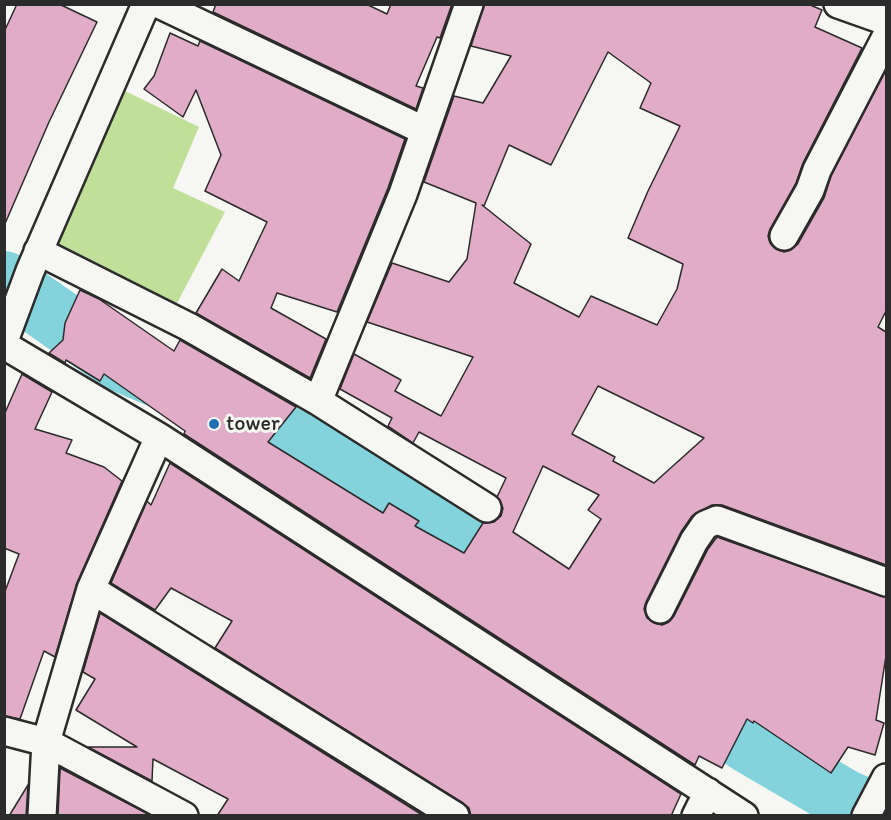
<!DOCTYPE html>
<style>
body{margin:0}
#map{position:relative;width:891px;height:820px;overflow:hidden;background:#f6f6f2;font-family:Itim,sans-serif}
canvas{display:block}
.frame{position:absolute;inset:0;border:6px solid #2b2b2b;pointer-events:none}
</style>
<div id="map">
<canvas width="891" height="820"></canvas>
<div class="frame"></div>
</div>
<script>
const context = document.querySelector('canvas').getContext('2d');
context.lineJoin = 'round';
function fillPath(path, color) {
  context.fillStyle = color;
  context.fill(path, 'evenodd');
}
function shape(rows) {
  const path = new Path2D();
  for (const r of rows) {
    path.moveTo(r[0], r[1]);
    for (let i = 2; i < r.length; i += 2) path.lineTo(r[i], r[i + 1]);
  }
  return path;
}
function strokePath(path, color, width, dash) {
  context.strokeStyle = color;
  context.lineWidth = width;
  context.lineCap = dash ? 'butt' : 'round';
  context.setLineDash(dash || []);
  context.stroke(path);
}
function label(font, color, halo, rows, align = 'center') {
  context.font = font + ' Itim,sans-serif';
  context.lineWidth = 6;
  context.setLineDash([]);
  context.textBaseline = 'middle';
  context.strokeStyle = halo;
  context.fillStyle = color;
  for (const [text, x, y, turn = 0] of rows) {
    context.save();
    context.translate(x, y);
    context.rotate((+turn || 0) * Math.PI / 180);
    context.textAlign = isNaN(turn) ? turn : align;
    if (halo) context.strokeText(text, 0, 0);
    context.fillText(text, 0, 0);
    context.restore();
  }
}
const green = shape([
 [125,91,199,127,173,188,225,212,176,305,51,247]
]);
const river = shape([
 [4,281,119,361,241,413,319,453,402,488,538,592],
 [670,690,748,743,844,799,882,816]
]);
const building = shape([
 [17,4,59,4,97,22,49,122,4,226,4,32,17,4],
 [216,4,366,4,387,14,391,4,452,4,440,38,437,37,416,86,423,88,416,109,213,12,216,4],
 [484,4,808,4,822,10,815,27,862,48,803,163,796,183,770,229,768,236,770,243,776,249,784,252,791,250,798,244,824,198,831,176,886,70,886,311,878,327,886,332,886,565,722,505,712,505,692,516,681,532,646,602,644,609,647,618,654,623,662,625,669,622,674,616,708,549,717,537,886,597,886,656,876,720,884,723,875,755,848,747,831,773,754,721,753,723,747,719,722,768,699,756,695,765,184,434,185,431,104,374,100,381,66,360,65,363,49,353,63,340,65,323,80,290,99,299,174,351,180,340,296,407,268,442,383,513,389,503,419,521,415,526,464,553,483,523,494,522,501,516,503,508,497,497,506,478,419,432,413,443,388,426,392,418,340,389,354,354,401,380,395,391,441,416,473,357,367,322,392,263,449,282,467,259,476,203,424,182,454,96,483,103,511,56,471,46,484,4],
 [608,52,651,83,640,108,680,126,648,191,628,238,683,264,677,289,657,325,591,296,579,317,514,283,531,244,482,205,484,206,509,145,551,165,608,52],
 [598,386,704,438,654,483,613,461,615,457,572,434,598,386],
 [543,466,599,495,588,510,601,519,569,569,513,532,543,466],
 [170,33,198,46,200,41,405,139,388,188,337,312,277,293,271,308,326,339,310,378,196,313,222,269,239,281,267,222,205,191,221,155,196,90,183,117,144,89,154,76,170,33],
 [22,374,52,392,35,429,72,440,66,453,104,467,122,481,77,583,55,657,44,651,20,719,4,716,4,594,19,554,4,548,4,415,22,374],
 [170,463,681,794,671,816,471,816,469,808,463,803,215,648,232,621,171,588,155,610,111,583,147,501,151,505,170,463],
 [100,613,424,816,217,816,228,799,153,759,152,781,88,747,137,747,76,710,95,679,83,672,100,613],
 [60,768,150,815,150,816,58,816,60,768],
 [28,785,26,816,9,816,28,785]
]);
const minor = shape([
 [159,4,425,131],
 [838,4,886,21],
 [784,236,810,190,817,170,886,37],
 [38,251,189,327,318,401,487,508],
 [4,341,30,271,146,4],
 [4,345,159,437,91,589,46,742,42,816],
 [318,401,403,194,469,4],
 [159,437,744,816],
 [91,589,455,816],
 [660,609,694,541,705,525,717,520,886,582],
 [4,731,46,742,184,816],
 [696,816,708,792],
 [866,816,886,778]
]);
const markers = [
 [214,424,6,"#1f6fb2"]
];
const poiNames = [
 ["tower",226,424]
];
fillPath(green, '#c0df98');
strokePath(river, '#83d3dd', 60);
fillPath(building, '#e0acc7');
strokePath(building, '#2b2b2b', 1.5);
strokePath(minor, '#2b2b2b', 32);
strokePath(minor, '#f6f6f2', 27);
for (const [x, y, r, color] of markers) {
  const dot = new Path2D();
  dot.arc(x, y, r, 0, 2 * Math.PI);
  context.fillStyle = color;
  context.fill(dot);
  strokePath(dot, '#f6f6f2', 2);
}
label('22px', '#2b2b2b', '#f6f6f2', poiNames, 'left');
</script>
